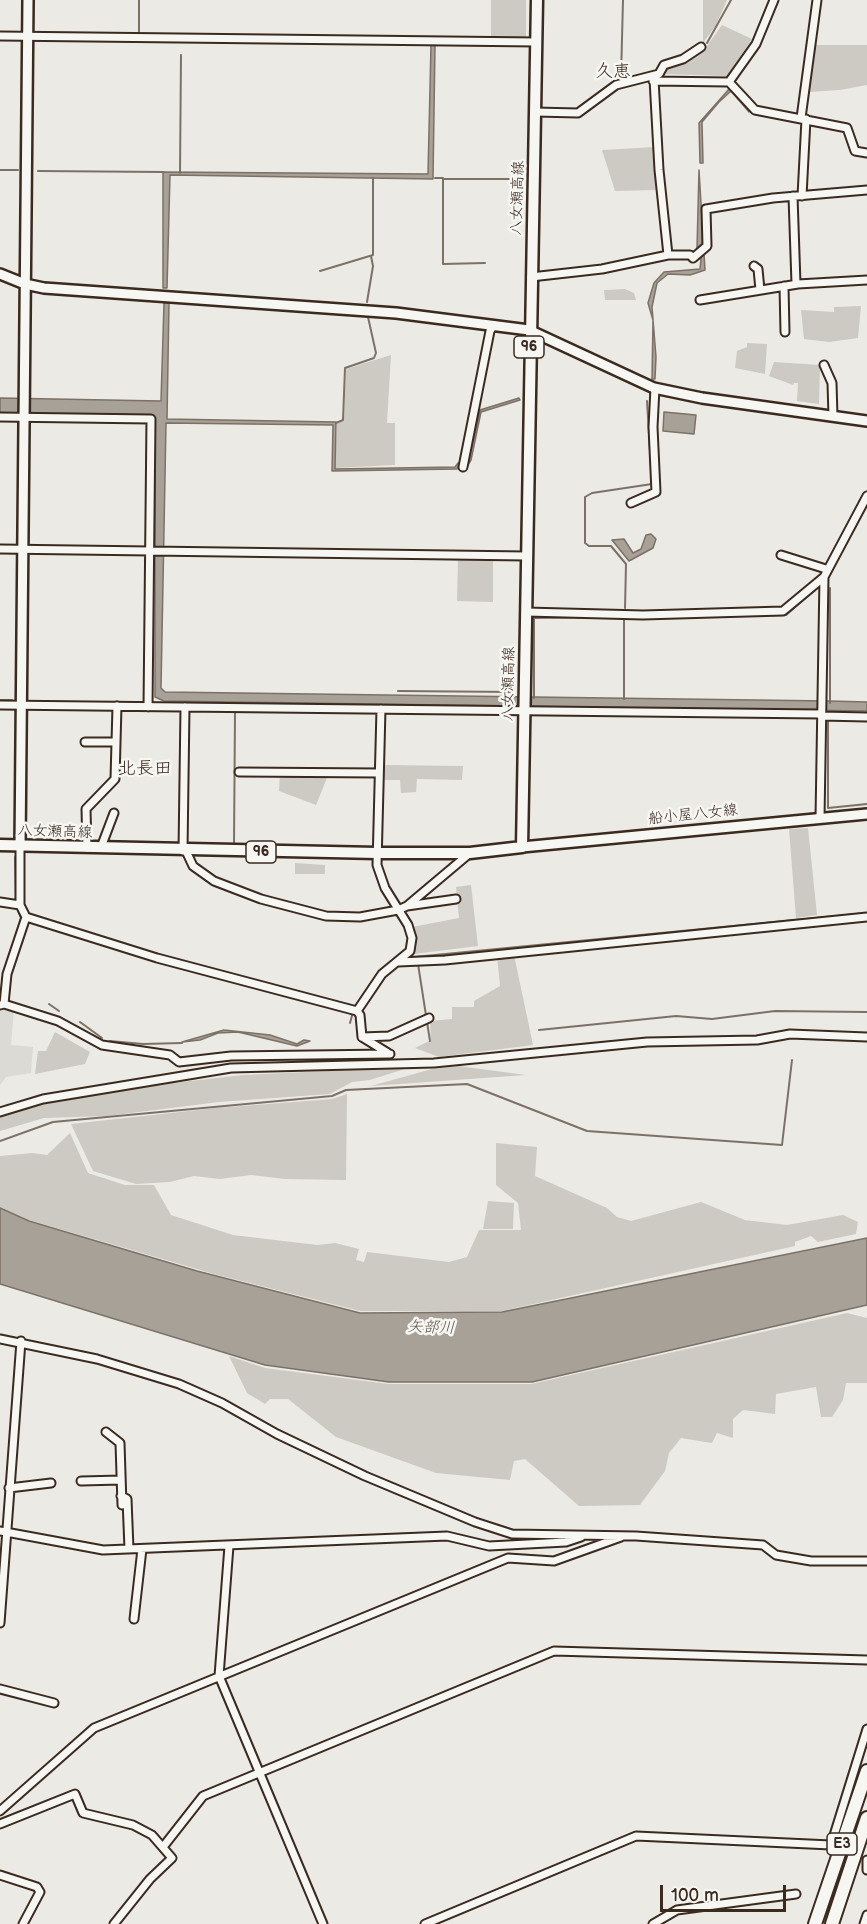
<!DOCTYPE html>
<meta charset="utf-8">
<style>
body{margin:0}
#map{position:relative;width:867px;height:1924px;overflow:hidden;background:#ebeae5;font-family:"Balsamiq Sans",sans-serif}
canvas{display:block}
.scale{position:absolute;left:660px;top:1885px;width:126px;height:27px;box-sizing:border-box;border:3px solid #3b2a1e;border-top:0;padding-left:8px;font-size:18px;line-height:21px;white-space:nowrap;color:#3b2a1e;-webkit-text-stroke:4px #f6f6f2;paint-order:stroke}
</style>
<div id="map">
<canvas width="867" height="1924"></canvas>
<div class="scale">100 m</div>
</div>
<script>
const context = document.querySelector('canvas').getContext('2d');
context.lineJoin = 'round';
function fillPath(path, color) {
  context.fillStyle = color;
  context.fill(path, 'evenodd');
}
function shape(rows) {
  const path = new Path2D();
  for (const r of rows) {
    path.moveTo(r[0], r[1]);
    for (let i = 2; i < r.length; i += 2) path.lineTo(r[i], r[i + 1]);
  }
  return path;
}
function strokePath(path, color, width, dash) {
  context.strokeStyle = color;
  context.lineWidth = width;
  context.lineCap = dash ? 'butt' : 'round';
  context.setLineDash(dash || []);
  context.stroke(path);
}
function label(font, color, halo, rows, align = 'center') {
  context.font = font + ' "Balsamiq Sans","Klee One",sans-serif';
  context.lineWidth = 5;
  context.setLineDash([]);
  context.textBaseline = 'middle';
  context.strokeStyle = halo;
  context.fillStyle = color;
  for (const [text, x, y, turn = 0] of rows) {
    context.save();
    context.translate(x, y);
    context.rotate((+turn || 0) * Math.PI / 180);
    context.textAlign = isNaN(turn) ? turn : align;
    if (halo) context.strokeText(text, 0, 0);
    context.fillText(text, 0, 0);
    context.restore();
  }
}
const built = shape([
 [14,1009,11,1045,33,1047,31,1073,6,1077,0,1085,0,1010]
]);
const green = shape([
 [491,0,526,0,526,38,491,37],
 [703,0,727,0,716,25,703,43],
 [722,25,752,39,727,76,661,74,666,66,684,62,707,46],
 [813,45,867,45,867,85,840,90,809,92],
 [655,147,659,190,615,191,602,150],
 [625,289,634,293,636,300,605,300,604,290],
 [861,306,858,338,829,342,804,339,801,310,834,312,834,307],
 [747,343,767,344,765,374,735,368,737,351,747,347],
 [391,355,387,423,395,423,395,465,335,468,337,424,344,420,346,369],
 [774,362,820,365,819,404,797,401,798,383,794,383,793,385,769,376],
 [458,560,493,560,493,602,457,601],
 [382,765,463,766,462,780,417,779,416,792,401,793,400,780,382,780],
 [280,773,329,773,316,805,279,791],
 [808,828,817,915,796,918,789,829],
 [295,863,325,865,325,874,295,874],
 [471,885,478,946,414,954,412,927,459,918,456,887],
 [514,955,533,1045,439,1057,415,1048,431,1040,430,1021,452,1019,452,1007,474,1007,474,1001,500,986,497,956],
 [55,1032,90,1052,85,1064,35,1074,38,1051,46,1051],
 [458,1066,526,1075,371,1086,432,1069],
 [411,1067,370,1080,352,1082,330,1094,219,1102,107,1116,44,1118,0,1131,0,1117,14,1111,55,1101,137,1087,243,1075],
 [347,1094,346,1180,285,1179,251,1175,220,1179,194,1176,170,1182,136,1184,93,1171,71,1124,216,1108,332,1099],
 [70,1133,88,1173,125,1185,154,1185,171,1215,233,1235,317,1245,335,1243,359,1249,356,1260,364,1262,367,1252,449,1262,467,1257,479,1230,521,1230,518,1203,496,1185,496,1143,537,1147,535,1176,607,1208,617,1217,631,1221,701,1202,745,1220,787,1225,843,1215,858,1222,856,1234,818,1242,811,1236,795,1242,795,1246,502,1311,360,1311,214,1274,29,1220,0,1208,0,1156,33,1153,47,1155],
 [488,1201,514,1203,513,1229,483,1229],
 [847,1313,867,1318,867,1383,846,1383,843,1400,832,1417,821,1417,816,1387,776,1394,775,1414,743,1410,733,1419,733,1438,717,1433,712,1443,681,1438,669,1453,665,1471,640,1505,579,1506,525,1459,514,1461,510,1480,436,1473,336,1437,288,1399,270,1399,265,1404,247,1393,229,1356,265,1368,389,1384,531,1384]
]);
const water = shape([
 [431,45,435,45,433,179,170,175,167,288,163,288,163,172,428,174,431,45],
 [730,88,749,107,749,112,731,91,719,102,702,122,703,163,700,163,699,123,730,88],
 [699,170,705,270,690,275,668,274,657,283,652,307,656,357,655,379,652,379,653,320,648,303,654,283,664,272,700,269,701,259,697,248,699,170],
 [164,303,169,303,167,419,336,422,335,469,455,467,458,463,468,463,480,410,519,398,520,400,481,412,471,460,468,465,460,464,457,469,332,471,333,425,166,423,161,688,165,692,829,701,867,702,867,711,164,701,155,697,155,417,152,415,0,413,0,398,161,401,164,303],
 [664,412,696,415,694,434,663,431,664,412],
 [651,534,656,539,653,548,629,561,612,540,624,539,633,553,641,549,646,535,651,534],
 [224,1030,270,1035,297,1044,304,1040,310,1041,297,1046,238,1032,218,1033,200,1040,182,1042,224,1030],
 [0,1208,29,1221,197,1271,360,1313,502,1312,867,1238,867,1305,532,1382,389,1382,265,1365,0,1284,0,1208]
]);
const stream = shape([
 [139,0,139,34,163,34],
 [707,43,731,0],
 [621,78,623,0],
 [0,170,18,170],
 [38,171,163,172],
 [180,173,181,55],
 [435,178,443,178,443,264,485,263],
 [444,179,522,179],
 [320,271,373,255,373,178],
 [367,302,373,266,371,256],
 [336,423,343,420,345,368,374,358,376,353,368,317],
 [830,588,830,703],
 [625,608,626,564,611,546,589,546,585,543,585,497,592,493,652,484,647,401],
 [398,691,514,692],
 [534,698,534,618,786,615,816,589],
 [624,699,624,618],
 [0,700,12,700],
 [828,721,828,808,867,804],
 [234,843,235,713],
 [15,857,16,902],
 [17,908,21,918,20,925],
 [404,958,867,913],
 [418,964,430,1041],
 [2,985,4,973],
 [49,1004,59,1011],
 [80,1022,102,1038],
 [350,1023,353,1012],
 [539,1030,676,1016,712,1019,775,1011,867,1012],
 [110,1041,143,1044,182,1043],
 [0,1141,53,1122,332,1096,346,1090,467,1084,587,1131,782,1145,792,1060]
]);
const street = shape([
 [0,36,537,42],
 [654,79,659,170,668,255],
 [653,81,729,82,755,110,847,128,855,151,867,153],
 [729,82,756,44,774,0],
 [535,112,578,113,616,85,659,74,664,65,683,59,701,47],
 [801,118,817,0],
 [793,196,796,284],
 [802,196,806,119],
 [754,266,758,269,760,290],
 [531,277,602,269,668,255,690,255,693,258,707,246,706,209,773,198,867,190],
 [784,286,785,332],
 [700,300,798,284,867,280],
 [824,365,832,383,833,416],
 [0,417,151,419,148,707],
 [463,467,490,331,494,325],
 [631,503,656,492,653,427,655,388],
 [0,549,526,556],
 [781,555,826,569],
 [526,612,643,615,783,611,824,577],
 [0,705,821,714],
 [821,716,867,717],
 [85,742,116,742],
 [239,772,379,773],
 [820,818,824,577,867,496],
 [103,842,114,813],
 [87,848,86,809,115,779,117,706],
 [183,851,185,707],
 [186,851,193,866,214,881,261,899,326,916,360,917,398,910,407,906,470,853],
 [0,902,20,905],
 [407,906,456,899],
 [26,917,157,958,357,1011],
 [398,962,445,960,867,917],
 [4,1004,7,974,26,917,20,905,20,846],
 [0,1005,4,1004,58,1021,102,1045,170,1055,179,1062,231,1056,390,1054],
 [357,1011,382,974,410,951,412,938,408,925,385,888,377,865,381,709],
 [357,1011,360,1015,362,1037,388,1053],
 [362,1037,389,1036,429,1018],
 [0,1112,43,1099,231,1068,434,1063,647,1042,757,1040,790,1034,867,1037],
 [0,1339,97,1359,179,1384,222,1403,277,1434,365,1476,475,1522,512,1534,636,1536,763,1545,776,1555,811,1561,867,1561],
 [106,1432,120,1443,122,1505],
 [81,1481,121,1480],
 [9,1488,51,1483],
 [121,1496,127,1499,129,1549],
 [0,1531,103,1550,447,1536,489,1546,566,1542,581,1537],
 [229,1546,219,1676,323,1924],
 [134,1619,142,1549],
 [0,1623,21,1341],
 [0,1689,54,1703],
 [0,1811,94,1728,508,1558,554,1561,621,1537],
 [0,1824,75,1794,83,1813,133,1825,152,1835,172,1858,150,1879,114,1924],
 [163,1847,203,1796,554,1651,867,1660],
 [867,1860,867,1870],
 [0,1875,37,1887,40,1892,23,1924],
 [425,1924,636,1836,831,1845,867,1729],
 [653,1924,677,1910,796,1894],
 [864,1924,867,1915]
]);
const secondary = shape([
 [0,274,25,284,44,288,396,313,529,330,654,388,702,398,867,421],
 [20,846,28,0],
 [522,847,867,814]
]);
const primary = shape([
 [0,845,377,853,470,853,522,847,537,0]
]);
const highway = shape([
 [815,1924,867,1771],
 [832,1924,867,1818]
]);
const shields = [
 [529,347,30],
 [261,852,30],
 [842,1844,30]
];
const shieldNames = [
 ["96",529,347],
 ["96",261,852],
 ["E3",842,1844]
];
const streetNames = [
 ["八女瀬高線",518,198,-88],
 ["八女瀬高線",509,684,-89],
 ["船小屋八女線",693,815,-6],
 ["八女瀬高線",55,832,2]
];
const waterNames = [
 ["矢部川",431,1328,2]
];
const quarterNames = [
 ["久恵",613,72],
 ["北長田",145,769]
];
fillPath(built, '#dcdad4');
fillPath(green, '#cdcac4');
fillPath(water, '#a8a198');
strokePath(water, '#7c7167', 1.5);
strokePath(stream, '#7c7167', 2);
strokePath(street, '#3b2a1e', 11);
strokePath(secondary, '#3b2a1e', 14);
strokePath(primary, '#3b2a1e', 15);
strokePath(highway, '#3b2a1e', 16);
strokePath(street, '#f6f6f2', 7);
strokePath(secondary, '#f6f6f2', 9);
strokePath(primary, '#f6f6f2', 10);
strokePath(highway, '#f6f6f2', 12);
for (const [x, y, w] of shields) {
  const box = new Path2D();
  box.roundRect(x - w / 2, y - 11, w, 22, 4.5);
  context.fillStyle = '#f6f6f2';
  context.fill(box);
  strokePath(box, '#3b2a1e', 1.5);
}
label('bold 14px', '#3b2a1e', null, shieldNames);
label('15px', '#3b2a1e', '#f6f6f2', streetNames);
label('italic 16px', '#615449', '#f6f6f2', waterNames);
label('18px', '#3b2a1e', '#f6f6f2', quarterNames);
</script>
